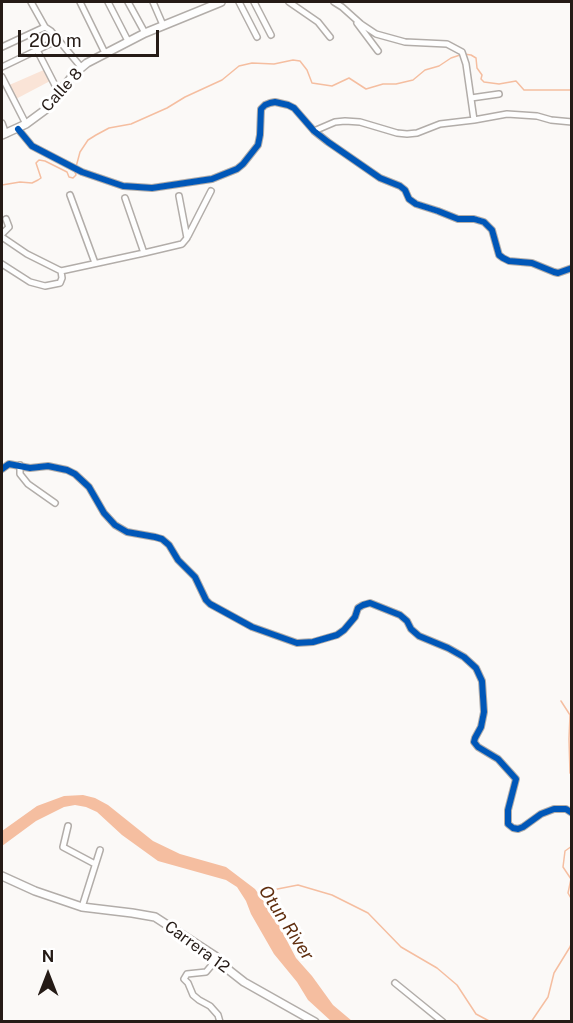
<!DOCTYPE html>
<style>
body{margin:0}
#map{position:relative;width:573px;height:1023px;overflow:hidden;background:#fbf9f7;font-family:"Public Sans",sans-serif}
canvas{display:block}
.frame{position:absolute;inset:0;border:3px solid #251b16;pointer-events:none}
.north{position:absolute;left:18px;top:945px;width:60px;height:60px;-webkit-text-stroke:4px #fff;paint-order:stroke;rotate:0deg;font-size:16px;font-weight:700;line-height:24px;text-align:center;color:#251b16}
.north::after{content:'';display:block;margin:auto;width:21px;height:27px;background:#251b16;clip-path:polygon(50% 0,100% 100%,50% 72%,0 100%)}
.scale{position:absolute;left:18px;top:30px;width:141px;height:27px;box-sizing:border-box;border:3px solid #251b16;border-top:0;padding-left:8px;font-size:18px;line-height:21px;white-space:nowrap;color:#251b16;-webkit-text-stroke:4px #fff;paint-order:stroke}
</style>
<div id="map">
<canvas width="573" height="1023"></canvas>
<div class="frame"></div>
<div class="north">N</div>
<div class="scale">200 m</div>
</div>
<script>
const context = document.querySelector('canvas').getContext('2d');
context.lineJoin = 'round';
function fillPath(path, color) {
  context.fillStyle = color;
  context.fill(path, 'evenodd');
}
function shape(rows) {
  const path = new Path2D();
  for (const r of rows) {
    path.moveTo(r[0], r[1]);
    for (let i = 2; i < r.length; i += 2) path.lineTo(r[i], r[i + 1]);
  }
  return path;
}
function strokePath(path, color, width, dash) {
  context.strokeStyle = color;
  context.lineWidth = width;
  context.lineCap = dash ? 'butt' : 'round';
  context.setLineDash(dash || []);
  context.stroke(path);
}
function label(font, color, halo, rows, align = 'center') {
  context.font = font + ' "Public Sans",sans-serif';
  context.lineWidth = 6;
  context.setLineDash([]);
  context.textBaseline = 'middle';
  context.strokeStyle = halo;
  context.fillStyle = color;
  for (const [text, x, y, turn = 0] of rows) {
    context.save();
    context.translate(x, y);
    context.rotate((+turn || 0) * Math.PI / 180);
    context.textAlign = isNaN(turn) ? turn : align;
    if (halo) context.strokeText(text, 0, 0);
    context.fillText(text, 0, 0);
    context.restore();
  }
}
const green = shape([
 [46,69,52,80,14,100,7,86]
]);
const water = shape([
 [83,795,95,798,108,805,153,841,180,854,226,867,255,889,274,916,296,958,312,976,333,1005,352,1021,331,1021,308,1000,297,982,274,954,251,914,246,901,237,887,226,880,158,861,122,835,97,812,86,807,75,805,64,807,36,821,2,846,2,831,37,806,64,796]
]);
const stream = shape([
 [464,54,471,55,476,58,477,68,482,75,481,79,484,82,499,84,516,81,524,90,572,90],
 [76,167,80,152,88,140,96,135,109,128,131,124,167,108,185,97,222,80,239,66,252,63,274,64,293,60,300,61,307,70,312,83,332,86,349,78,366,89,383,84,396,84,413,80,425,70,439,66,451,58,460,55],
 [2,185,20,182,32,183,38,180,41,178,36,163,39,160,45,161,67,172,69,177,73,178,76,175,75,172],
 [561,701,570,715,569,739,570,773,572,774],
 [572,846,565,851,563,867,571,879,568,893,572,900],
 [257,893,298,885,332,895,368,913,401,947,437,968,457,985,476,1014,491,1022],
 [531,1022,548,997,554,973,570,947,572,941]
]);
const minor = shape([
 [31,2,45,27,51,31,81,67],
 [80,2,105,53],
 [108,2,128,41],
 [128,2,145,33],
 [153,2,163,25],
 [239,2,257,37],
 [254,2,271,35],
 [289,2,318,22,330,37],
 [357,23,378,51],
 [2,47,45,27],
 [37,50,59,93],
 [2,67,58,40],
 [2,77,26,124],
 [471,98,499,94],
 [474,120,507,114,537,116,551,120,572,122],
 [2,123,6,134],
 [18,129,32,146,82,172,123,186,152,188,212,179,237,169,243,164,258,145,260,135,261,109,265,105,270,103,275,102,288,105,294,108,314,131,328,142,380,178,400,186,405,190,409,199,416,204,438,211,458,219,474,219,484,222,492,230,499,255,503,258,509,261,532,263,554,272,558,273,572,268],
 [314,131,335,122,345,121,360,122,397,133,407,134,417,133,440,124,474,120,466,64,462,52,447,44,405,42,376,34,361,24,342,7,334,2],
 [70,195,95,263],
 [125,198,144,253],
 [2,234,9,227,6,219],
 [188,236,211,191],
 [2,237,27,254,61,271,144,253,182,244,187,238,179,196],
 [2,264,30,282,45,286,60,283,62,278,61,271],
 [20,465,20,474,28,484,55,503],
 [2,469,9,464,30,468,48,466,67,470,75,474,89,487,104,513,115,525,127,532,155,537,162,539,169,545,178,560,195,577,206,600,210,604,252,627,297,643,313,642,337,635,344,630,355,617,358,608,363,605,370,603,400,615,407,621,411,629,419,636,448,648,464,657,476,668,482,681,484,712,481,727,475,738,474,742,478,747,498,759,516,779,508,810,508,824,513,828,518,829,523,827,541,814,554,809,566,809,572,813],
 [68,826,63,847,95,864],
 [82,907,100,850],
 [215,956,211,966,206,972,187,974,184,979,188,983,193,995,199,1000,210,1006,218,1015,220,1022],
 [395,983,443,1022]
]);
const tertiary = shape([
 [2,135,26,124,45,110,75,73,87,63,145,33,221,2],
 [2,876,35,891,82,907,132,913,155,917,215,956,230,971,244,982,315,1022]
]);
const cycleway = shape([
 [18,129,32,146,82,172,123,186,152,188,212,179,237,169,243,164,258,145,260,135,261,109,265,105,270,103,275,102,288,105,294,108,314,131,328,142,380,178,400,186,405,190,409,199,416,204,438,211,458,219,474,219,484,222,492,230,499,255,503,258,509,261,532,263,554,272,558,273,572,268],
 [2,469,9,464,30,468,48,466,67,470,75,474,89,487,104,513,115,525,127,532,155,537,162,539,169,545,178,560,195,577,206,600,210,604,252,627,297,643,313,642,337,635,344,630,355,617,358,608,363,605,370,603,400,615,407,621,411,629,419,636,448,648,464,657,476,668,482,681,484,712,481,727,475,738,474,742,478,747,498,759,516,779,508,810,508,824,513,828,518,829,523,827,541,814,554,809,566,809,572,813]
]);
const streetNames = [
 ["Calle 8",62,90,-48],
 ["Carrera 12",197,947,36]
];
const waterNames = [
 ["Otun River",286,923,57]
];
fillPath(green, '#fae4d7');
fillPath(water, '#f5bea0');
strokePath(stream, '#f5bea0', 1.5);
strokePath(minor, '#b2ada9', 8);
strokePath(tertiary, '#b2ada9', 10);
strokePath(minor, '#fefefe', 5);
strokePath(tertiary, '#fefefe', 7);
strokePath(cycleway, '#0057b8', 6);
label('16px', '#251b16', '#fff', streetNames);
label('italic 18px', '#602f10', '#fff', waterNames);
</script>
